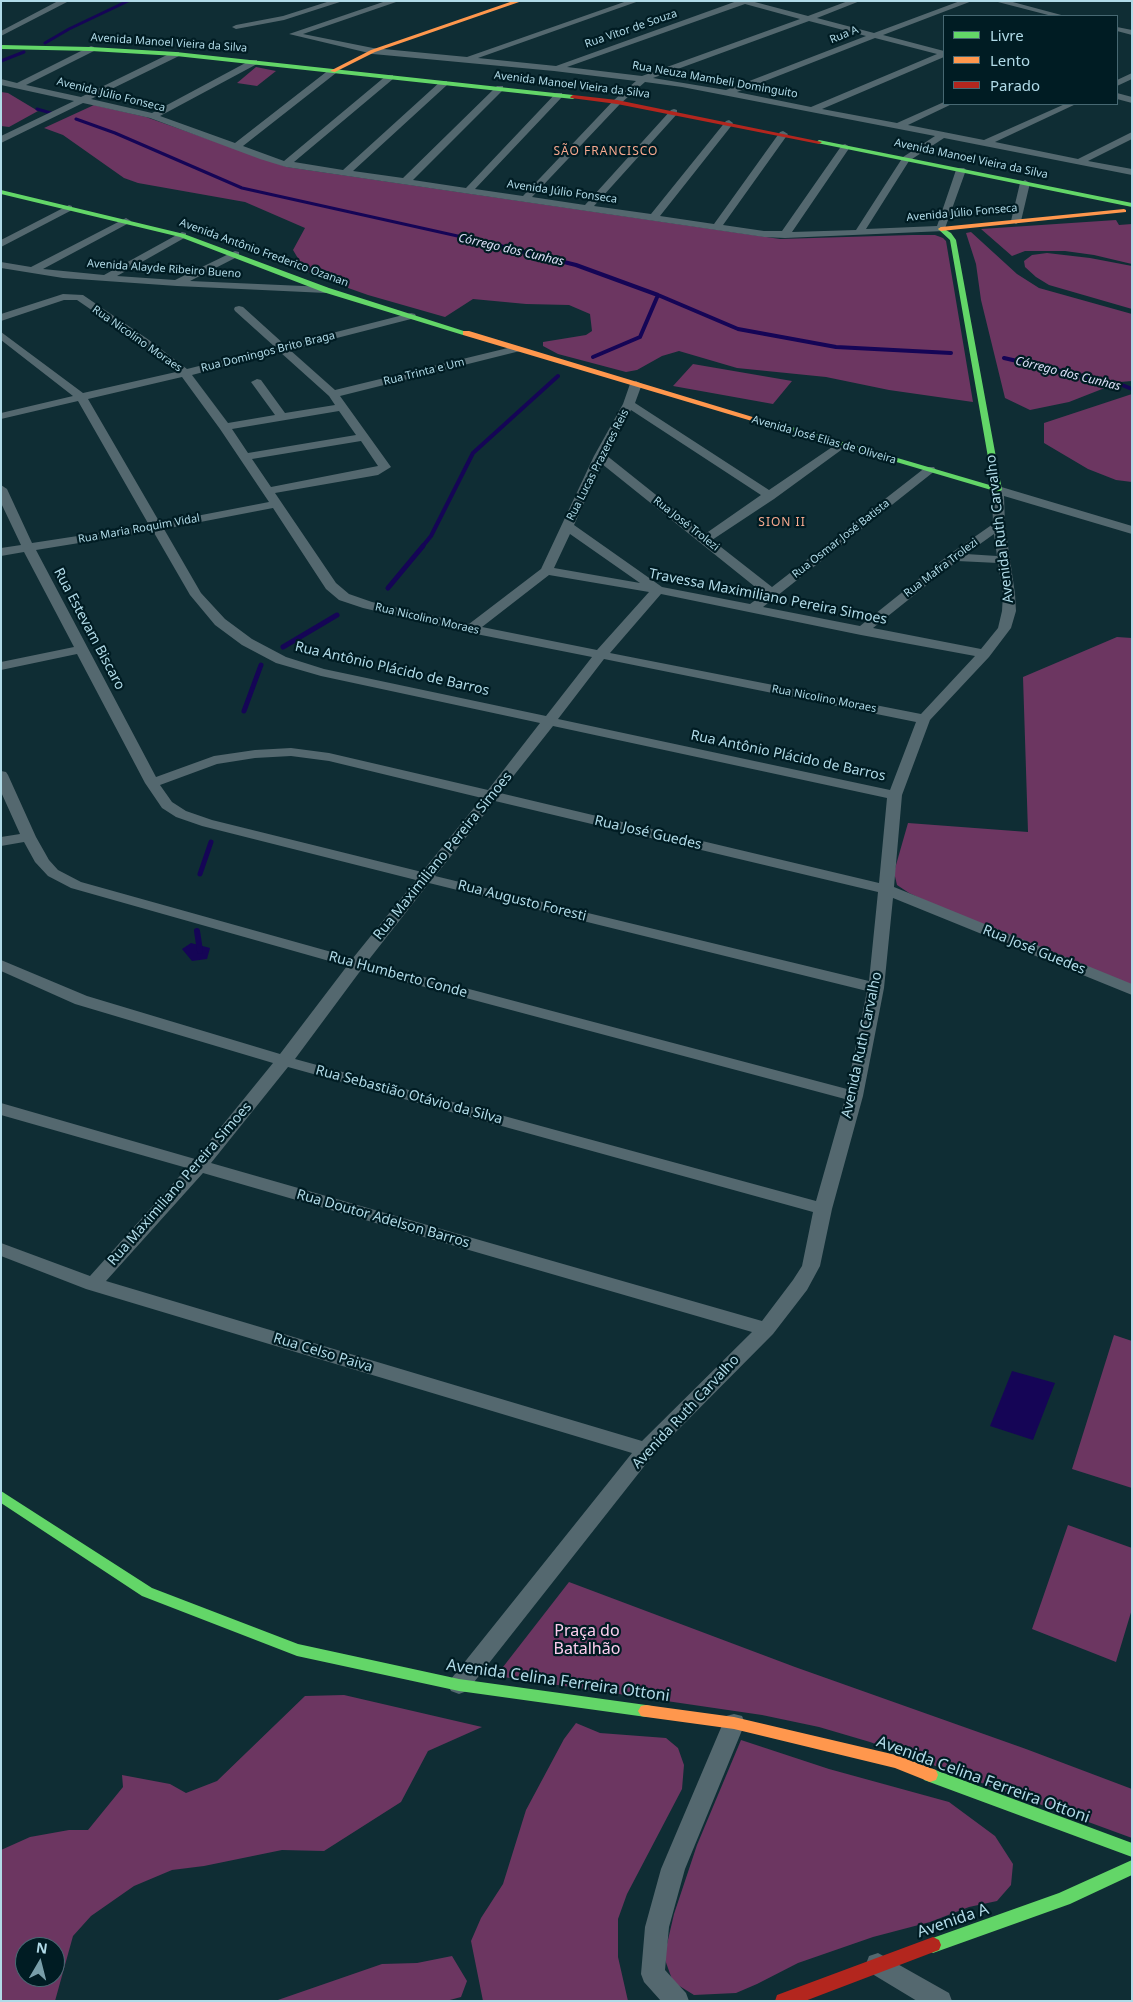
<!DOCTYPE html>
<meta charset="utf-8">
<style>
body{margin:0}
#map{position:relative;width:1133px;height:2002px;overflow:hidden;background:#0f2d34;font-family:"Noto Sans",sans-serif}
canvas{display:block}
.frame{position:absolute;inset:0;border:2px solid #b1dbe8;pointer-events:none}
.legend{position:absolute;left:943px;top:15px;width:175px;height:90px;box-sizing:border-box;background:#001c23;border:1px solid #476872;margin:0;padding:6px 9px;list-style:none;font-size:15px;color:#b1dbe8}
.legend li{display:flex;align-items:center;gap:10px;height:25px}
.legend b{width:25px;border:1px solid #476872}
.north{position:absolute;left:15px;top:1937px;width:50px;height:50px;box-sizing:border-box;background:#001c23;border:1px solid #476872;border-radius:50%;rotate:8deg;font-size:14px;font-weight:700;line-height:20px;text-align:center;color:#b1dbe8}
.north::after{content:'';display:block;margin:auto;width:18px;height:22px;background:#789ea9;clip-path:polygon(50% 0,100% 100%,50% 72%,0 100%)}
</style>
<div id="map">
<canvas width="1133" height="2002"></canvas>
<div class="frame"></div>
<ul class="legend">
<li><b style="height:6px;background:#63d668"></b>Livre</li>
<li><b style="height:6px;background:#ff974d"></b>Lento</li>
<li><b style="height:6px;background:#b3261e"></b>Parado</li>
</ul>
<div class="north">N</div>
</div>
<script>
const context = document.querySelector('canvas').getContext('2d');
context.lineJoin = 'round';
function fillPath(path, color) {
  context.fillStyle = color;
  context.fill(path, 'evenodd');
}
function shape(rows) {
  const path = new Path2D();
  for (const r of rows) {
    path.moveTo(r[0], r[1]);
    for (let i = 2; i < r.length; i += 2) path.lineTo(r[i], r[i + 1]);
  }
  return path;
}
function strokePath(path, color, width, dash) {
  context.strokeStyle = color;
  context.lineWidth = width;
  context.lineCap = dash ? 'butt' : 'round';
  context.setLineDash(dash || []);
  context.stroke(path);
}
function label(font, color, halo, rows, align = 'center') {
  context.font = font + ' "Noto Sans",sans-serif';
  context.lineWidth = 4.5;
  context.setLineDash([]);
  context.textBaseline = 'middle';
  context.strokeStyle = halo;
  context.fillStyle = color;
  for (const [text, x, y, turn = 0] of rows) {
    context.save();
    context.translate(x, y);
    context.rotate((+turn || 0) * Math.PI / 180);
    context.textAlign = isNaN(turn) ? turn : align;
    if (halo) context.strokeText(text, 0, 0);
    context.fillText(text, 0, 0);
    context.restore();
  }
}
const green = shape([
 [256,67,276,71,257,86,237,83],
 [1,92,8,93,38,111,9,127,1,126],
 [94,105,146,117,287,167,780,239,912,235,935,235,943,238,946,241,973,402,889,390,826,377,737,368,679,351,662,356,637,370,626,372,558,354,543,346,543,342,586,335,592,331,590,314,569,305,526,304,473,299,445,317,368,295,317,277,305,270,293,250,305,228,245,202,138,183,124,178,63,135,44,128],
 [1116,220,1119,225,1132,224,1132,264,1094,255,1065,251,1025,251,1012,256,981,229],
 [971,232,1017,274,1039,288,1132,314,1132,381,1120,382,1069,402,1030,410,1005,398,981,300,976,264,966,233],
 [1047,253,1090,258,1132,266,1132,309,1049,285,1036,277,1025,267,1024,261,1032,255],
 [693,364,792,381,773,404,673,386],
 [1132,394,1132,482,1116,480,1088,469,1044,443,1044,423],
 [1117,637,1132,638,1132,985,932,904,909,893,897,885,894,872,908,823,1028,832,1023,677],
 [1114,1335,1132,1341,1132,1488,1072,1469],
 [1068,1525,1132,1548,1132,1609,1116,1662,1032,1629],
 [569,1582,795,1667,1026,1749,1132,1789,1132,1838,870,1742,819,1727,762,1715,496,1676],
 [344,1695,482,1727,428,1751,401,1802,324,1851,282,1850,204,1866,172,1870,134,1886,91,1916,73,1936,55,2001,1,2001,1,1850,30,1837,69,1830,88,1830,123,1787,122,1775,170,1784,186,1793,217,1781,305,1696],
 [25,1947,55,1947,55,1977,25,1977],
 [576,1723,600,1733,666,1738,678,1748,684,1765,682,1789,627,1894,618,1919,618,1957,628,2001,483,2001,471,1941,481,1918,503,1884,526,1810,564,1739],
 [741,1740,829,1769,949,1802,995,1836,1013,1864,1011,1885,997,1901,969,1907,930,1922,873,1937,798,1963,757,1984,736,1993,694,1995,673,1982,664,1957,674,1914,697,1845],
 [452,1956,467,1981,461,1997,446,2001,275,2001,382,1964,417,1963]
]);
const water = shape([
 [191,943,210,948,207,959,192,961,182,949],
 [1012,1371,1055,1383,1033,1440,990,1426]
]);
const streamFar3 = shape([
 [45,43,69,29,128,1],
 [1,61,24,52],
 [37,109,51,113],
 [76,119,115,133,242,188,489,243]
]);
const streamFar2 = shape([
 [484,242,576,265,658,295,738,329,836,347,951,353],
 [593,357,640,337,658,295],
 [1004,358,1122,385,1132,389],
 [422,547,431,536,473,453,558,376]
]);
const streamFar1 = shape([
 [388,588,423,546],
 [283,647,337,615],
 [244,711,261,665],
 [200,874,211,842]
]);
const stream = shape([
 [197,931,200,951]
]);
const street = shape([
 [58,1,69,1,1,36,1,31,58,1],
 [330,1,343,1,284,20,236,29,232,27,236,25,283,16,330,1],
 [386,1,399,1,303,34,373,48,467,57,627,1,639,1,478,58,556,66,737,1,751,1,808,16,848,1,860,1,817,18,874,33,960,1,972,1,883,35,944,51,944,57,822,109,897,123,944,102,952,104,908,125,984,140,1065,104,1076,104,995,142,1078,159,1132,132,1132,139,1088,161,1132,169,1132,175,944,138,909,161,866,229,937,226,956,170,958,168,964,168,966,170,944,231,785,238,764,237,286,167,260,159,150,118,83,103,1,143,1,136,74,101,1,85,1,79,17,83,91,46,94,47,94,51,26,85,81,97,173,52,179,52,179,56,91,99,152,113,251,60,257,60,257,64,160,116,235,143,330,69,336,69,336,73,243,146,284,161,387,75,393,75,393,79,294,162,343,170,441,81,447,81,447,85,353,171,403,178,497,86,503,86,503,90,413,180,466,188,556,93,562,93,562,97,475,189,523,196,614,100,636,81,554,71,373,54,289,34,386,1],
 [745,4,800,19,642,76,567,67,745,4],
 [809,21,866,36,726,90,653,78,809,21],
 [875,38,937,54,811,107,737,92,875,38],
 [645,82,682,87,935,136,903,157,856,230,792,232,850,147,845,144,842,145,782,231,764,231,723,225,788,134,783,131,780,132,714,224,660,216,732,125,733,123,729,120,726,121,651,214,594,206,677,114,677,110,674,109,671,110,585,205,532,197,620,104,645,82],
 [994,1,1009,1,1065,16,1052,16,994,1],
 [1117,27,1132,30,1132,35,1117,31,1117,27],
 [1132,73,1132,79,1117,86,1117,80,1132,73],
 [1117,93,1132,97,1132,103,1117,99,1117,93],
 [1025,180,1030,183,1021,221,1016,224,1011,221,1020,183,1025,180],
 [69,205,72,206,72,210,1,247,1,240,69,205],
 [126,218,131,221,129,223,43,269,104,275,182,232,186,233,186,237,117,276,175,280,235,251,239,252,239,256,190,281,326,287,331,290,326,293,177,286,63,278,1,268,1,262,31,267,126,218],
 [63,294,83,295,149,340,187,369,275,347,235,311,234,309,235,307,239,306,243,307,285,345,411,313,415,314,416,316,415,318,290,350,335,390,516,346,520,347,521,349,520,351,340,396,391,467,378,475,275,493,336,583,349,594,372,602,469,624,541,569,594,456,623,404,630,384,636,381,642,384,635,403,769,490,838,443,846,443,848,445,774,499,712,540,772,587,926,467,934,467,936,470,763,607,860,626,950,554,993,524,992,490,998,486,1132,526,1132,534,1004,496,1005,525,1015,594,1016,611,1011,628,989,657,930,720,902,795,894,887,1132,984,1132,995,893,898,884,988,863,1096,832,1209,820,1266,807,1290,773,1334,653,1455,467,1691,459,1694,451,1691,448,1685,451,1679,632,1453,86,1289,1,1256,1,1243,90,1276,187,1168,1,1115,1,1103,195,1159,273,1063,75,1004,1,971,1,960,87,996,280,1054,347,966,71,888,48,876,35,862,24,842,1,846,1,837,20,834,1,792,1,771,6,772,8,775,36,837,49,860,58,870,81,882,353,958,416,880,202,826,176,817,162,808,145,783,77,654,1,670,1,662,74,647,24,552,1,556,1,548,21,545,1,503,1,485,7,489,32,543,149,525,78,401,1,419,1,413,73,396,1,340,1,332,83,393,176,372,141,344,77,300,64,300,1,321,1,314,63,294],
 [280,352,329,396,335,405,285,413,261,380,257,379,251,382,275,415,228,423,192,375,280,352],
 [182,377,220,429,269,502,160,523,88,399,182,377],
 [631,410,761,495,705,534,606,455,631,410],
 [339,411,356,435,248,453,232,429,339,411],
 [361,441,378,466,271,487,252,459,361,441],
 [602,464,764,594,750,604,662,587,574,525,602,464],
 [273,508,326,589,339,600,363,608,471,633,592,657,546,716,324,669,286,657,252,639,225,619,201,593,164,529,273,508],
 [153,531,190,595,215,625,242,645,276,663,321,676,540,723,488,790,329,753,291,748,255,750,214,756,156,777,36,550,153,531],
 [570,534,640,583,554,568,570,534],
 [994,534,997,556,966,554,994,534],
 [957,561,998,563,1003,594,1002,611,998,628,981,649,873,628,957,561],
 [549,575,649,592,597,650,482,627,549,575],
 [661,594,861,635,975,656,921,714,610,653,661,594],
 [604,659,916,722,890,790,558,719,604,659],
 [553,726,887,798,879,883,500,793,553,726],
 [291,756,329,761,482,798,422,872,212,820,186,811,172,802,160,785,217,764,255,758,291,756],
 [495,801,878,892,869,981,435,876,495,801],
 [429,883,867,991,847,1089,367,962,429,883],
 [361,970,845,1099,816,1201,295,1059,361,970],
 [288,1067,813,1212,802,1266,793,1280,762,1321,211,1163,288,1067],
 [203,1173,752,1332,642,1441,106,1281,203,1173],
 [734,1714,742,1716,745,1723,685,1869,669,1927,665,1970,686,1993,689,2001,661,2001,644,1982,641,1974,645,1927,661,1869,723,1723,726,1716,734,1714],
 [878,1953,949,1993,952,2001,917,2001,869,1972,866,1964,869,1956,878,1953]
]);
const fast = shape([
 [1,45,91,47,176,52,573,95,576,97,573,99,176,56,91,51,1,49,1,45],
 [819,140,1132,203,1132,207,817,143,816,142,819,140],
 [1,190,184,234,329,288,470,333,463,335,323,292,180,237,1,194,1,190],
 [941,227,951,233,956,240,1002,490,998,492,771,425,778,423,993,486,950,240,938,229,941,227],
 [1,1491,152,1588,298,1644,459,1679,646,1705,651,1706,654,1711,651,1716,646,1717,459,1691,297,1656,142,1596,1,1503,1,1491],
 [930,1768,1132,1843,1132,1857,924,1780,922,1775,924,1770,930,1768],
 [1132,1860,1132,1875,1070,1904,933,1953,927,1950,925,1945,927,1940,1059,1893,1132,1860]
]);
const slow = shape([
 [513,1,522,1,375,52,335,72,330,71,371,50,513,1],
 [1124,209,1126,210,1126,212,941,231,938,229,941,227,1124,209],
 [463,331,469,331,779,425,772,427,463,335,463,331],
 [646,1705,734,1717,896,1755,936,1770,938,1775,936,1780,930,1782,895,1768,734,1729,646,1717,641,1716,638,1711,641,1706,646,1705]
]);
const jam = shape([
 [573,95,617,100,822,142,819,144,617,104,571,98,570,97,573,95],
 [933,1937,939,1940,941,1945,939,1950,805,2001,775,2001,777,1995,933,1937]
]);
const farStreetnames = [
 ["Rua Vitor de Souza",631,29,-19],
 ["Rua A",844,35,-22],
 ["Avenida Manoel Vieira da Silva",169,43,4],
 ["Rua Neuza Mambeli Dominguito",715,80,10],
 ["Avenida Manoel Vieira da Silva",572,85,7],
 ["Avenida Júlio Fonseca",111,95,14],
 ["Avenida Manoel Vieira da Silva",971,159,12],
 ["Avenida Júlio Fonseca",562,192,8],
 ["Avenida Júlio Fonseca",962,213,-5],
 ["Avenida Antônio Frederico Ozanan",264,253,20],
 ["Avenida Alayde Ribeiro Bueno",164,269,4],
 ["Rua Nicolino Moraes",137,339,35],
 ["Rua Domingos Brito Braga",268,352,-14],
 ["Rua Trinta e Um",424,372,-14],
 ["Avenida José Elias de Oliveira",824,440,16],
 ["Rua Lucas Prazeres Reis",598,465,-63],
 ["Rua José Trolezi",686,524,38],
 ["Rua Maria Roquim Vidal",139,529,-10],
 ["Rua Osmar José Batista",841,539,-38],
 ["Rua Mafra Trolezi",941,568,-37],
 ["Rua Nicolino Moraes",427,619,13],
 ["Rua Nicolino Moraes",824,699,11]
];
const farNeighbourhoodnames = [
 ["SÃO FRANCISCO",606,152],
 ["SION II",782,523]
];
const farWaternames = [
 ["Córrego dos Cunhas",511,250,13],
 ["Córrego dos Cunhas",1068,374,14]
];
const streetNames = [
 ["Avenida Ruth Carvalho",1000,529,-97],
 ["Travessa Maximiliano Pereira Simoes",768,597,11],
 ["Rua Estevam Biscaro",89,629,62],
 ["Rua Antônio Plácido de Barros",392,669,13],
 ["Rua Antônio Plácido de Barros",788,756,12],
 ["Rua José Guedes",648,833,13],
 ["Rua Maximiliano Pereira Simoes",443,856,-51],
 ["Rua Augusto Foresti",522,901,14],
 ["Rua José Guedes",1034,950,22],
 ["Rua Humberto Conde",398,975,15],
 ["Avenida Ruth Carvalho",862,1045,-78],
 ["Rua Sebastião Otávio da Silva",409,1095,15],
 ["Rua Maximiliano Pereira Simoes",180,1184,-49],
 ["Rua Doutor Adelson Barros",383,1219,16],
 ["Rua Celso Paiva",323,1353,17],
 ["Avenida Ruth Carvalho",686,1412,-47]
];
const nearParknames = [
 ["Praça do",587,1631],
 ["Batalhão",587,1649]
];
const nearStreetnames = [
 ["Avenida Celina Ferreira Ottoni",558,1681,8],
 ["Avenida Celina Ferreira Ottoni",983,1780,20],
 ["Avenida A",953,1921,-19]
];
fillPath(green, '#6c3661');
fillPath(water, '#150556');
strokePath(streamFar3, '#150556', 3);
strokePath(streamFar2, '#150556', 4);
strokePath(streamFar1, '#150556', 5);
strokePath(stream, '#150556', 6);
fillPath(street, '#54686f');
fillPath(fast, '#63d668');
fillPath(slow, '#ff974d');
fillPath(jam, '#b3261e');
label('11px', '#b1dbe8', '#001c23', farStreetnames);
context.letterSpacing = '1px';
label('12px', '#f7a98f', '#001c23', farNeighbourhoodnames);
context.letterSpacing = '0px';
label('italic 12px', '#dde1f9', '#001c23', farWaternames);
label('14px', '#b1dbe8', '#001c23', streetNames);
label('16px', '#fdceee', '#001c23', nearParknames);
label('16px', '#b1dbe8', '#001c23', nearStreetnames);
</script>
